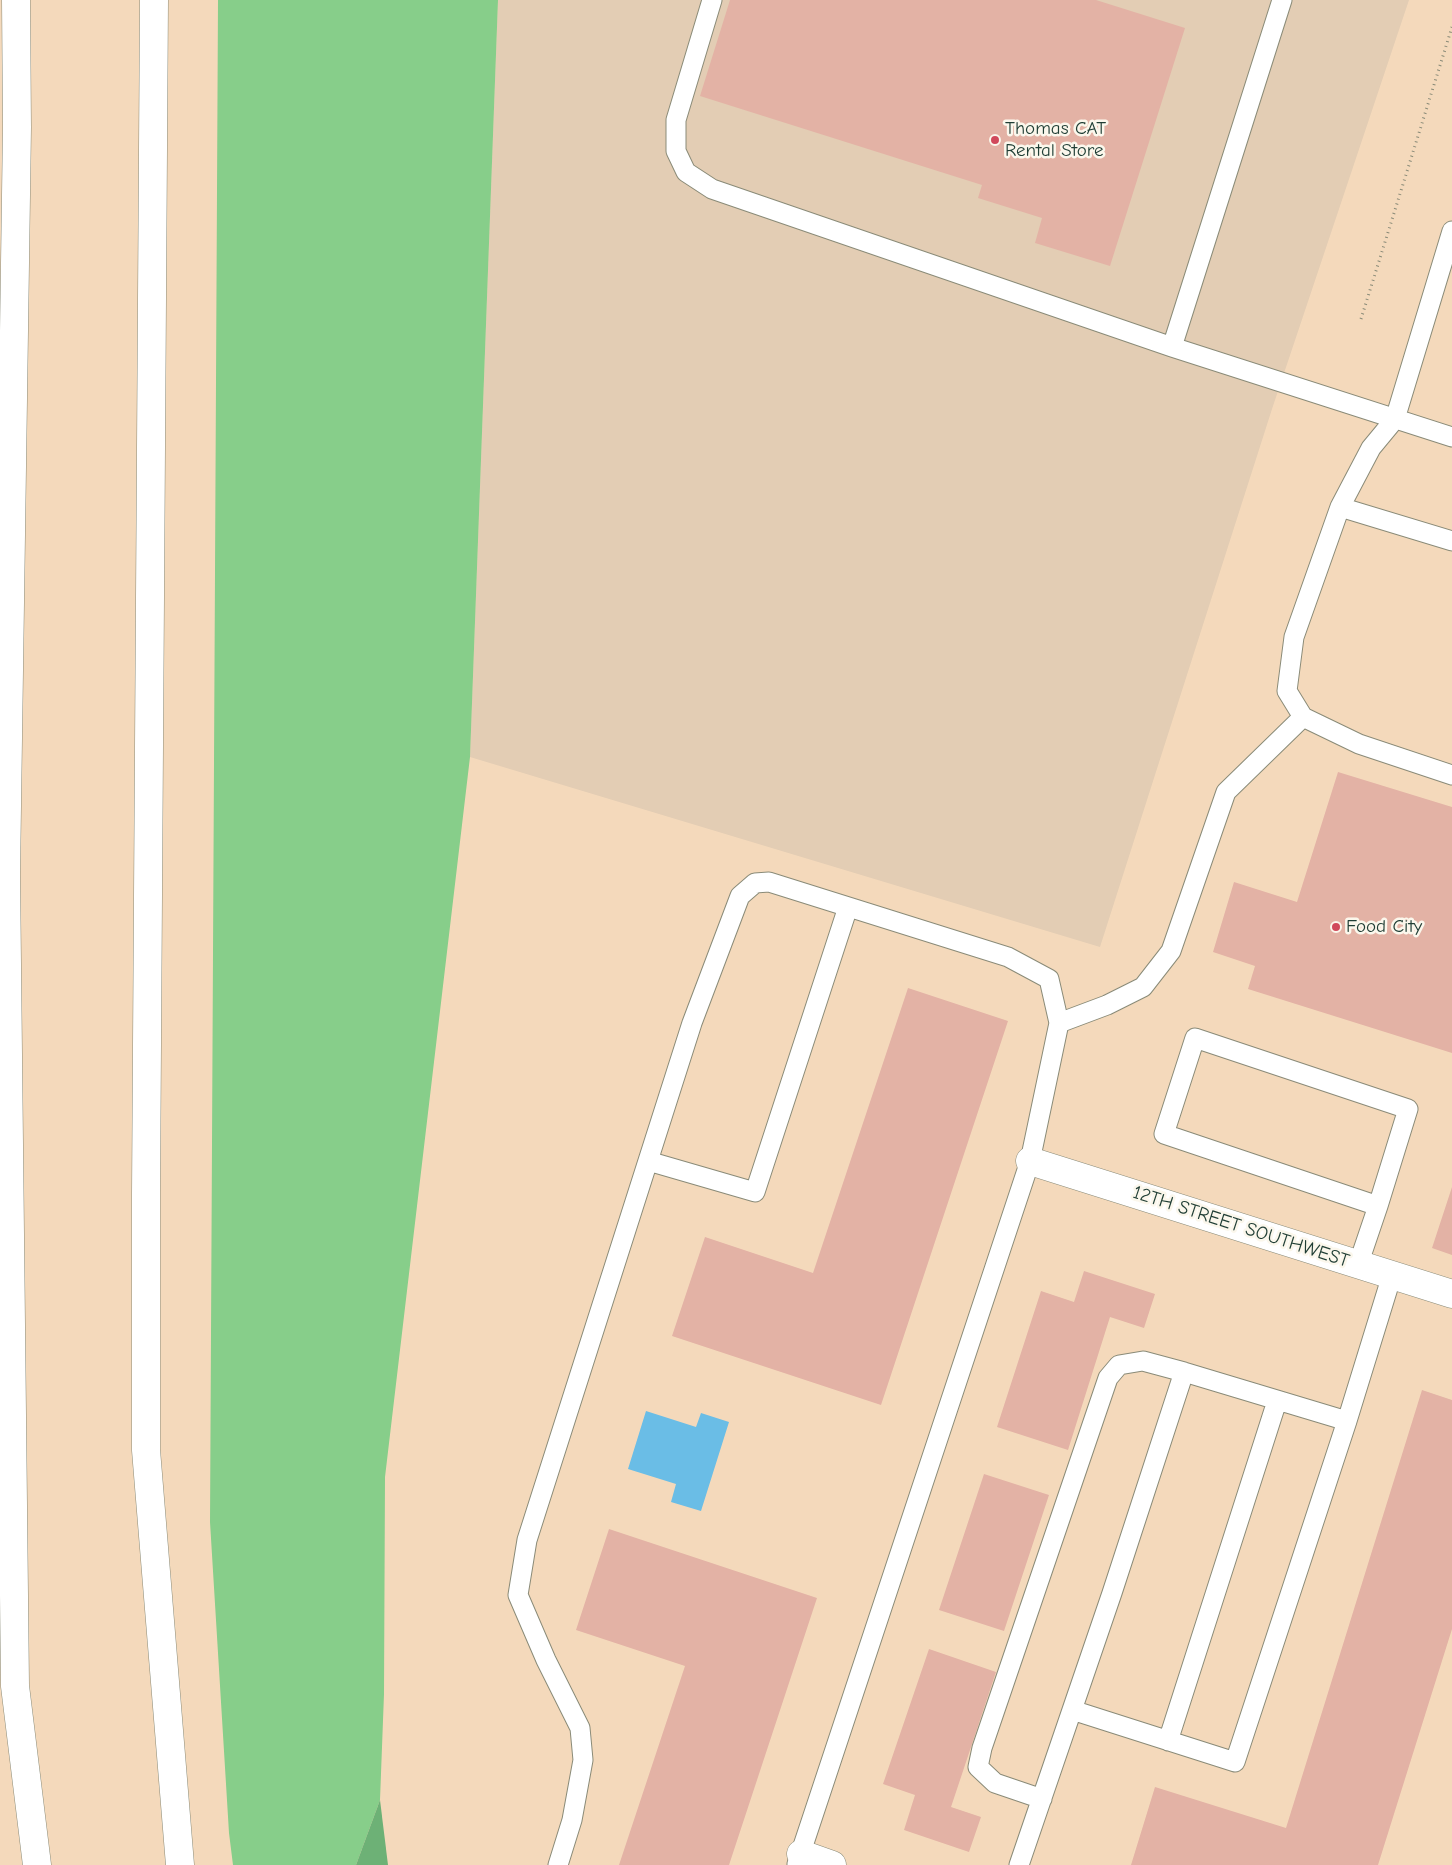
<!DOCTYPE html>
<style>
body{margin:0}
canvas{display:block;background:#f4d9bb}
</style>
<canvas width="1452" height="1865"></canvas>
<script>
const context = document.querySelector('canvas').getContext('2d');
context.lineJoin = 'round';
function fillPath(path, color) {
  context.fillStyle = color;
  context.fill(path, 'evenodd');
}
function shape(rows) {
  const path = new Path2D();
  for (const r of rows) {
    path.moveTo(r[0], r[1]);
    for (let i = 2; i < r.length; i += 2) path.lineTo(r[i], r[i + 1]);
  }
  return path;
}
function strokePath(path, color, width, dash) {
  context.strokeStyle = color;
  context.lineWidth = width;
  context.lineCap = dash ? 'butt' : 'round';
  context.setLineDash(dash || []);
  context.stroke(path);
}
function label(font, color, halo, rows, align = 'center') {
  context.font = font + ' "Comic Neue",sans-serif';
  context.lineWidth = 5;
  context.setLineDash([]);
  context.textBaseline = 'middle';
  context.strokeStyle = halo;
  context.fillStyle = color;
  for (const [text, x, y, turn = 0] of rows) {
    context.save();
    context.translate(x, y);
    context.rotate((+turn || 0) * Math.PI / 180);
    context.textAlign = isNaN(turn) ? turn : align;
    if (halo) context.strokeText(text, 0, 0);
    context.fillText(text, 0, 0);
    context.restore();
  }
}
const built = shape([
 [498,0,1409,0,1272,409,1100,947,470,757]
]);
const green = shape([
 [218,0,498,0,470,757,385,1477,384,1694,380,1800,356,1865,233,1865,229,1833,210,1522]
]);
const forest = shape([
 [380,1800,388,1865,356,1865]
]);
const water = shape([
 [646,1411,696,1427,701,1413,729,1422,701,1511,671,1502,676,1484,628,1469]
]);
const building = shape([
 [730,0,1096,0,1185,28,1110,266,1035,243,1042,218,978,198,982,185,700,96],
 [1338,772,1452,807,1452,1053,1248,989,1255,966,1213,952,1234,882,1297,902],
 [908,988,1008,1021,881,1405,672,1336,705,1237,813,1273],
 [1452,1187,1452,1255,1432,1248],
 [1084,1271,1155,1294,1144,1328,1110,1317,1068,1450,997,1427,1041,1291,1074,1302],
 [1422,1390,1452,1400,1452,1629,1378,1865,1131,1865,1155,1787,1286,1828],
 [984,1474,1049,1495,1004,1631,939,1610],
 [609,1529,817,1598,729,1865,619,1865,685,1666,576,1630],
 [929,1649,996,1672,951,1807,981,1817,969,1852,904,1830,915,1795,883,1784]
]);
const path = shape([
 [1361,319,1452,27]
]);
const lane = shape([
 [712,0,676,120,676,151,686,172,712,189,1172,347,1452,437],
 [1452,231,1395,419,1371,448,1340,507,1294,637,1287,691,1303,717,1359,744,1452,775],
 [1172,347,1282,0],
 [1340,507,1452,541],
 [1059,1023,1107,1005,1143,987,1171,951,1226,792,1303,717],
 [648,1161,755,1192,848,907],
 [1358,1265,1378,1206,1408,1109,1195,1038,1164,1134,1378,1206],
 [1072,1710,1235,1762,1347,1421],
 [1168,1741,1277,1401],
 [1042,1799,995,1783,978,1767,982,1748,1108,1378,1119,1365,1143,1361,1184,1372],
 [558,1865,572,1820,583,1760,580,1728,546,1660,518,1595,527,1540,692,1023,740,896,755,883,769,882,1008,957,1049,979,1059,1023,1030,1161,797,1864],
 [1019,1865,1112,1593,1184,1372,1347,1421,1392,1275]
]);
const street = shape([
 [1030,1161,1452,1294],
 [801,1854,832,1865]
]);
const highway = shape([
 [16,0,17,127,6,874,15,1686,37,1865],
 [154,0,146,1192,146,1450,180,1865]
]);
const markers = [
 [995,140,5,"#d1495b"],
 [1336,927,5,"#d1495b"]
];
const poiNames = [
 ["Thomas CAT",1005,129],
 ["Rental Store",1005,151],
 ["Food City",1346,927]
];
const streetNames = [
 ["12TH STREET SOUTHWEST",1241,1227,18]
];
fillPath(built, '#e3cdb4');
fillPath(green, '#87ce8a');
fillPath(forest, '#6db176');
fillPath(water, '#6abde6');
fillPath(building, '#e3b2a5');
strokePath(lane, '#8a8b78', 21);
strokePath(street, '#8a8b78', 29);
strokePath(highway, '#8a8b78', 29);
strokePath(path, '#8a8b78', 3, [1, 4]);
strokePath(lane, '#fff', 19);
strokePath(street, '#fff', 28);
strokePath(highway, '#fff', 28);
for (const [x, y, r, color] of markers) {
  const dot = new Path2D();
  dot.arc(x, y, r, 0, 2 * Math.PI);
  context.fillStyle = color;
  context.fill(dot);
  strokePath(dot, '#fbf7ec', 2);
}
label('19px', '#1f3d34', '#fbf7ec', poiNames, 'left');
label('19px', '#1f3d34', '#fbf7ec', streetNames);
</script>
